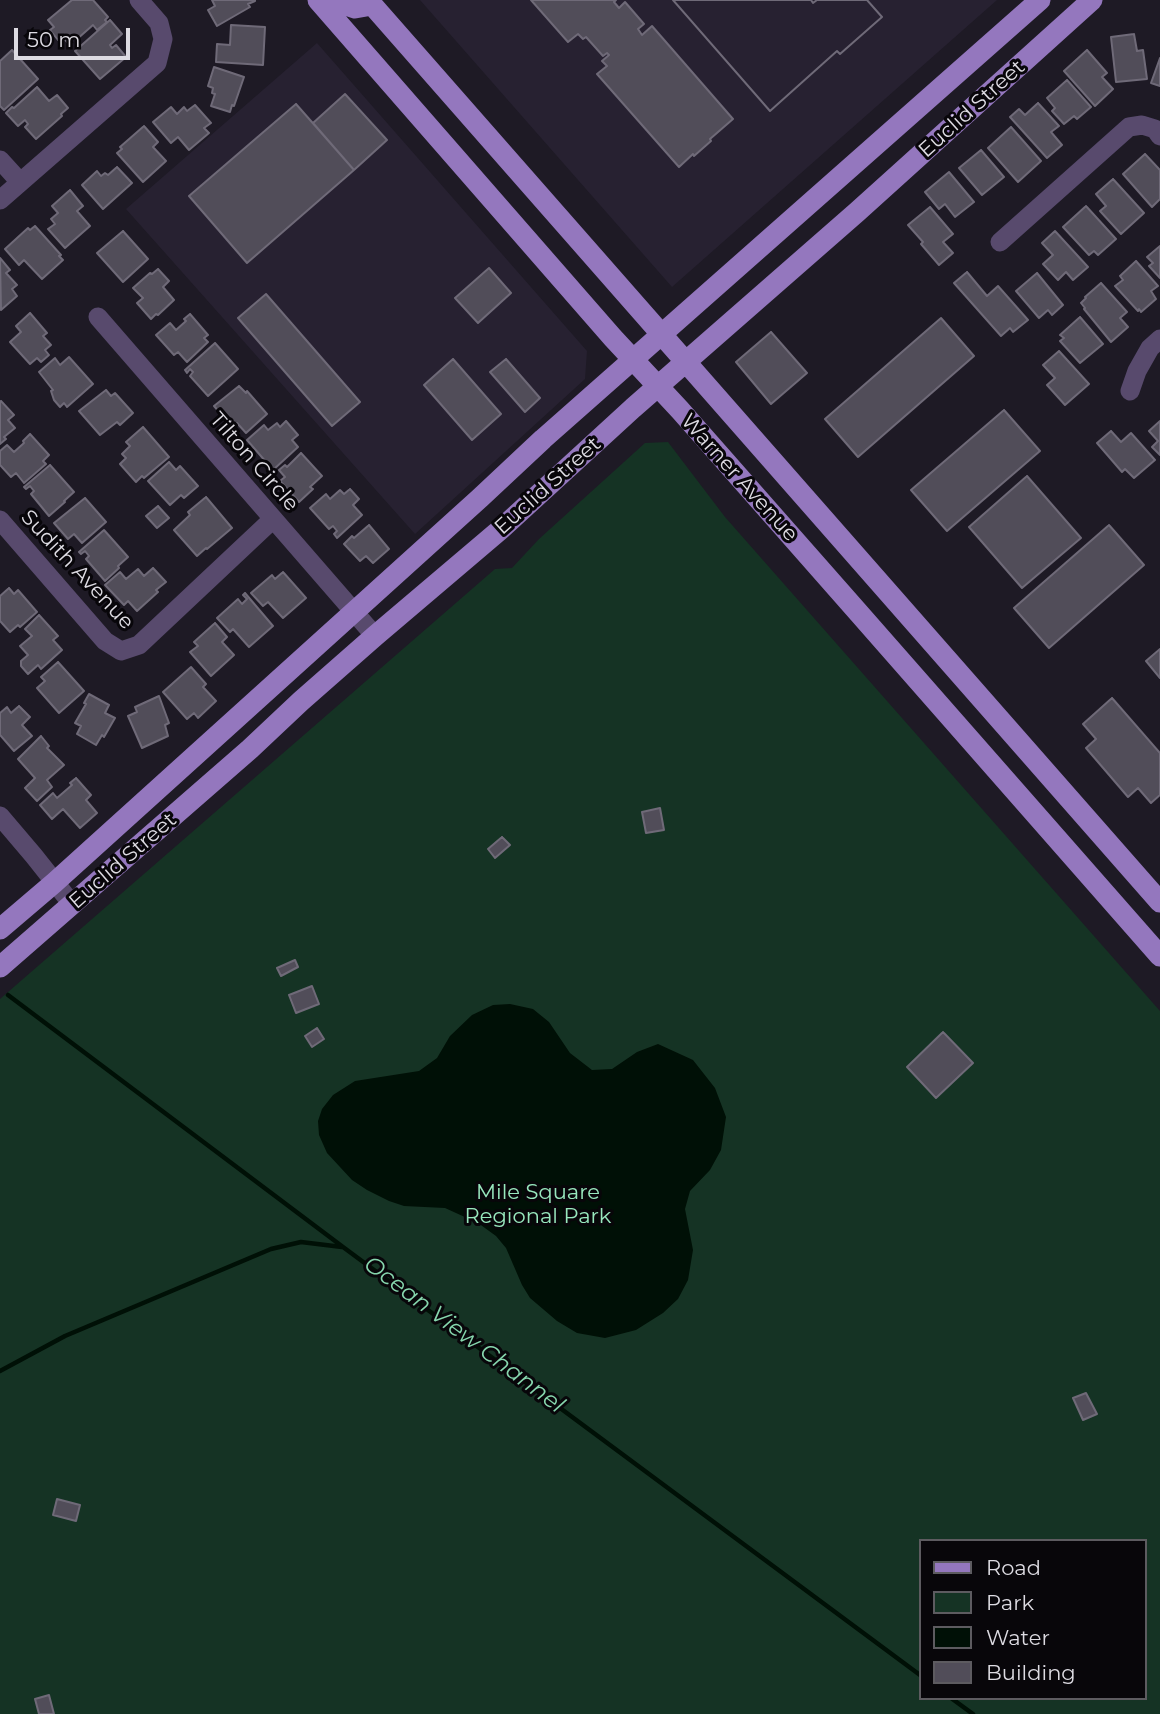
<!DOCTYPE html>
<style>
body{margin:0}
#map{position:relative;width:1160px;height:1714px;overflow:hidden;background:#1e1a25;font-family:Montserrat,sans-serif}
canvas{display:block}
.legend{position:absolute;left:919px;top:1539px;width:228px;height:161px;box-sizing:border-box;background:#08060a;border:2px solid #5d5b60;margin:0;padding:9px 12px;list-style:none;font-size:21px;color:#dddbe2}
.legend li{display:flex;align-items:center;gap:14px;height:35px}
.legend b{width:35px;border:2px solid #5d5b60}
.scale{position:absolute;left:14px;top:28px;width:116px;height:32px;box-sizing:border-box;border:4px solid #dddbe2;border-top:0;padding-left:9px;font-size:21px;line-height:24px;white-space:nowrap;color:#dddbe2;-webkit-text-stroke:5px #08060a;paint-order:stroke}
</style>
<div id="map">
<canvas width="1160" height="1714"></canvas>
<ul class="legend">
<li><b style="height:9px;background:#9477be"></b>Road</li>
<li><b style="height:19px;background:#153324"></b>Park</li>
<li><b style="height:19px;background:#001006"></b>Water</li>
<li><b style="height:19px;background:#514d59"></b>Building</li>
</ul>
<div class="scale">50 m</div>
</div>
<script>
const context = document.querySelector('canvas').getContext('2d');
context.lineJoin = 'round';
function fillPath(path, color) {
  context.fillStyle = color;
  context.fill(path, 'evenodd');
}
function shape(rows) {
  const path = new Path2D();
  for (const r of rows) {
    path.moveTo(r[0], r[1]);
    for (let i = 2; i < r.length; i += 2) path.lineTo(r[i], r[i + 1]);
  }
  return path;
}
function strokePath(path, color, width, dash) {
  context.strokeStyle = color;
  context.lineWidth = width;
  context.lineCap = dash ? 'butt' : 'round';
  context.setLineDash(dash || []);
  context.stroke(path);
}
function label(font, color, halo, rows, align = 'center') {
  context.font = font + ' Montserrat,sans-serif';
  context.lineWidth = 6;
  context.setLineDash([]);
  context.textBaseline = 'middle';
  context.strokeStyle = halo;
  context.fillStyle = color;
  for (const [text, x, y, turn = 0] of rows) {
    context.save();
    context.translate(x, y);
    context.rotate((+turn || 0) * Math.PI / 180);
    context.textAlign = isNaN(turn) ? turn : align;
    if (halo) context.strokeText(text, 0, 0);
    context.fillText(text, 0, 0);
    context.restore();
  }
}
const built = shape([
 [420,0,997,0,672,287],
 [317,43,587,351,585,379,415,534,126,209]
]);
const green = shape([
 [668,442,725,517,1160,1011,1160,1714,0,1714,0,999,495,569,512,568,539,539,645,443],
 [920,1541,1144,1541,1144,1698,920,1698]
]);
const water = shape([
 [510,1004,533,1009,549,1022,570,1053,592,1070,612,1069,637,1052,658,1044,693,1060,715,1088,726,1117,721,1150,710,1170,690,1191,685,1209,693,1250,688,1280,678,1299,663,1313,636,1330,605,1338,577,1333,557,1321,530,1298,522,1285,506,1248,496,1236,478,1223,445,1208,404,1206,389,1201,367,1190,352,1180,327,1153,319,1135,318,1121,322,1109,333,1095,355,1081,419,1071,437,1058,450,1036,472,1015,493,1005]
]);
const stream = shape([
 [8,995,343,1247,920,1675],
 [0,1371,65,1336,271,1249,301,1242,342,1247],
 [951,1698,973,1714]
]);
const building = shape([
 [72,0,93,0,108,17,105,20,107,22,97,30,93,25,76,40,73,36,67,42,62,36,58,40,50,30,54,27,48,20,72,0],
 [212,0,255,0,255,1,248,4,250,7,217,26,208,10,215,6,212,0],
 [531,0,616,0,614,2,619,8,625,2,644,24,638,29,642,35,652,26,733,119,710,139,711,141,694,156,693,154,679,167,597,74,607,66,602,61,609,55,607,53,603,56,586,37,583,39,578,34,568,42,531,0],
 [673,0,811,0,813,3,817,0,867,0,882,17,840,54,837,51,770,111,673,0],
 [673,0,811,0,813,3,817,0,867,0,882,17,840,54,837,51,770,111,673,0],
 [110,20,122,34,110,45,112,48,116,45,126,57,100,79,75,51,110,20],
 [231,25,265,27,263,65,216,62,217,44,230,45,231,25],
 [1134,34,1137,51,1143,50,1147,79,1116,82,1111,37,1134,34],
 [12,50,38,79,4,110,0,106,0,61,12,50],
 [1087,50,1107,73,1102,77,1113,89,1095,106,1064,71,1087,50],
 [1160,58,1160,86,1151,83,1160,58],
 [214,67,244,77,234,106,232,105,230,112,211,106,215,94,212,93,213,88,208,86,214,67],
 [1067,80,1091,107,1077,119,1074,116,1064,124,1052,111,1055,108,1047,98,1067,80],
 [37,87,49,101,57,95,68,108,61,114,62,116,36,139,25,127,28,124,25,120,18,126,6,113,12,107,14,108,37,87],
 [345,94,387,140,354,170,313,123,345,94],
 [1038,103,1059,126,1051,132,1062,145,1047,158,1010,117,1019,109,1025,115,1038,103],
 [296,104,354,170,247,263,189,196,296,104],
 [195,105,211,123,204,128,209,133,189,150,178,137,171,143,153,122,171,107,177,114,184,107,187,111,195,105],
 [144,126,158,142,153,147,166,161,143,182,117,153,122,149,120,147,144,126],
 [1011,127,1041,161,1018,182,988,148,1011,127],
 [981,150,1004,177,982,195,959,168,981,150],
 [1145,154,1160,170,1160,199,1152,207,1123,174,1145,154],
 [117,167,132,183,103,209,82,185,97,171,101,176,105,173,108,175,117,167],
 [949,172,974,202,955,217,945,204,939,209,925,192,949,172],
 [1113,179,1144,213,1121,234,1100,211,1106,206,1096,194,1113,179],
 [70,190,83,206,77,211,90,226,65,248,48,229,55,224,51,219,58,213,52,206,70,190],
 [1086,206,1116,239,1098,255,1094,251,1089,255,1063,227,1086,206],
 [930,207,953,234,943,242,953,253,939,265,921,244,923,242,908,225,930,207],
 [35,226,61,255,59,256,63,260,42,279,24,260,19,265,5,249,28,228,30,230,35,226],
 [123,231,148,259,123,282,97,253,123,231],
 [1055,231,1088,267,1073,280,1066,272,1058,280,1043,264,1053,255,1042,243,1055,231],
 [1160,246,1160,278,1149,266,1153,263,1147,257,1160,246],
 [0,258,10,270,6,273,17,285,12,289,17,296,1,310,0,258],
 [1136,261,1158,286,1151,291,1156,299,1141,312,1139,309,1138,311,1115,286,1123,280,1120,276,1136,261],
 [489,268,511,293,478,323,455,298,489,268],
 [158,269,169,281,163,287,174,300,158,315,156,314,151,319,137,303,143,298,133,288,150,273,152,274,158,269],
 [967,272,987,296,998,286,1028,320,1013,332,1010,328,1001,336,954,283,967,272],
 [1037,273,1063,305,1052,315,1048,310,1039,318,1016,291,1037,273],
 [1101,283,1127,312,1120,318,1128,327,1111,342,1084,309,1085,308,1081,303,1086,298,1085,297,1101,283],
 [266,294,360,402,332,426,238,318,266,294],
 [30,313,47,333,43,336,51,345,45,350,49,355,41,362,37,358,30,364,10,342,21,332,16,326,30,313],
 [190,314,208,335,204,338,208,342,187,362,178,352,174,355,156,335,170,323,176,330,186,321,184,319,190,314],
 [1080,317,1103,344,1080,363,1060,341,1064,338,1060,335,1080,317],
 [941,318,974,356,858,457,825,419,941,318],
 [771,332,807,373,771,404,736,362,771,332],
 [215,343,238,369,208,396,190,376,193,372,190,369,187,373,185,370,215,343],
 [1059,351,1089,384,1065,405,1047,385,1055,378,1043,365,1059,351],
 [69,357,93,384,67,407,64,403,60,407,54,400,51,391,53,390,39,372,55,358,60,365,69,357],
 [453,359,501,414,472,440,424,385,453,359],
 [506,359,540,398,525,412,490,372,506,359],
 [239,386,246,393,247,391,267,414,246,433,237,423,232,427,214,406,239,386],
 [106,390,111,396,115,393,133,413,120,425,117,422,100,435,79,411,106,390],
 [1,401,14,415,8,420,15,428,4,437,6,439,0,444,0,402,1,401],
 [1004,410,1040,451,947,531,911,490,1004,410],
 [286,421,298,435,292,440,298,447,273,470,247,440,264,425,268,430,277,423,280,427,286,421],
 [1160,421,1160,455,1152,447,1158,441,1149,431,1160,421],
 [143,427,169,457,144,478,142,476,136,482,120,464,126,458,122,454,130,446,126,442,143,427],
 [1111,431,1121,442,1131,433,1155,460,1134,478,1125,469,1122,472,1097,443,1111,431],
 [30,434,49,455,43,461,46,464,24,483,16,473,11,477,0,465,0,451,7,445,14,452,24,443,23,441,30,434],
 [301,453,322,476,310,487,313,489,299,502,280,481,285,477,279,470,285,465,287,467,301,453],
 [169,462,176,470,180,466,198,486,184,498,181,495,170,505,148,481,169,462],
 [50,465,74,492,64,501,65,502,49,516,31,494,34,491,30,486,26,489,24,487,50,465],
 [1027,476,1081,538,1022,588,969,527,1027,476],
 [350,489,359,499,353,505,362,515,337,538,334,534,337,531,333,526,329,529,310,508,326,494,330,499,340,490,344,494,350,489],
 [206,497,232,528,207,549,206,548,197,556,174,530,190,515,188,512,206,497],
 [85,498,106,522,82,543,74,534,68,539,54,523,85,498],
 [158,506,169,518,157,528,146,516,158,506],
 [369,525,389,549,373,563,366,556,360,561,344,544,352,536,354,538,369,525],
 [1109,525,1144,565,1049,648,1014,608,1109,525],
 [104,530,128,557,118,566,119,568,105,581,86,559,89,556,85,551,81,554,79,552,104,530],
 [153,568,166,582,156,590,158,592,137,611,128,601,124,605,105,585,120,572,126,579,138,569,144,576,153,568],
 [283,572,306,598,283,618,268,602,263,606,251,593,272,575,275,579,283,572],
 [9,588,14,594,18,590,37,612,20,627,18,625,10,632,0,621,0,596,9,588],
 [245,593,273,626,249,647,233,629,230,632,217,618,238,599,242,604,247,599,243,595,245,593],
 [39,615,58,636,53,640,62,650,41,669,38,665,28,674,21,666,21,661,28,655,20,646,32,636,25,629,39,615],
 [215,623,227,637,222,642,234,655,211,676,190,652,198,646,194,642,215,623],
 [1160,649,1160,678,1146,661,1160,649],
 [58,662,84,691,59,713,37,688,45,681,41,677,58,662],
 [191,667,206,684,203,687,216,701,198,718,194,713,187,719,163,692,191,667],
 [89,694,109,705,105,713,115,718,104,737,102,735,96,745,77,734,81,726,75,723,86,704,84,703,89,694],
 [159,696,169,723,165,725,168,736,142,748,128,716,137,712,135,707,159,696],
 [1112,698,1160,753,1160,795,1151,803,1138,788,1128,797,1086,748,1096,739,1083,724,1112,698],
 [19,706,30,717,22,725,32,736,14,751,0,735,0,713,7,707,11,713,19,706],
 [41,736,49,746,47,748,64,765,47,780,52,787,37,801,25,788,35,778,18,759,41,736],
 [76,778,91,795,86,800,97,813,80,828,63,809,52,819,40,805,53,793,57,798,72,785,70,783,76,778],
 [660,808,664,830,646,833,642,812,660,808],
 [502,837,510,845,495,858,488,849,502,837],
 [295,960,298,967,281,976,277,968,295,960],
 [312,986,319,1004,296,1013,289,995,312,986],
 [317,1028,324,1039,312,1047,305,1036,317,1028],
 [943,1032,973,1063,936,1098,907,1067,943,1032],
 [1086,1393,1097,1414,1083,1420,1073,1398,1086,1393],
 [57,1499,80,1505,76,1521,53,1515,57,1499],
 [49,1695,54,1714,39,1714,35,1699,49,1695]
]);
const minor = shape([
 [0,160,20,182],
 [0,200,157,63,163,39,159,23,139,0],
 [1000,242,1129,127,1142,125,1155,129,1160,136],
 [98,317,375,636],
 [1130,391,1137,371,1150,348,1160,339],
 [0,520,105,641,121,651,139,645,273,519],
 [0,816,34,856,72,904]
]);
const major = shape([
 [318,0,613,338,680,410,857,611,1160,956],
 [340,0,343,4,355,8,372,5],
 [368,0,1160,902],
 [0,929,54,883,480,498,543,439,1040,0],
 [0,967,250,749,301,701,375,636,501,529,633,408,857,212,1092,0]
]);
const streetNames = [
 ["Euclid Street",972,109,-42],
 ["Tilton Circle",254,462,49],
 ["Warner Avenue",739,478,48],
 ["Euclid Street",548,486,-42],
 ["Sudith Avenue",77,570,47],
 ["Euclid Street",123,861,-41]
];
const parkNames = [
 ["Mile Square",538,1193],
 ["Regional Park",538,1217]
];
const waterNames = [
 ["Ocean View Channel",464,1335,37]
];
fillPath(built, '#272131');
fillPath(green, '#153324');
fillPath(water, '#001006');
strokePath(stream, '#001006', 4.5);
fillPath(building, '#514d59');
strokePath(building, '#6f6a78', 2);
strokePath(minor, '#584a6d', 19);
strokePath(major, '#9477be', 21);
label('21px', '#dddbe2', '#08060a', streetNames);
label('21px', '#98e8be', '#08060a', parkNames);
label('italic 23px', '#86d6ad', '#08060a', waterNames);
</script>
